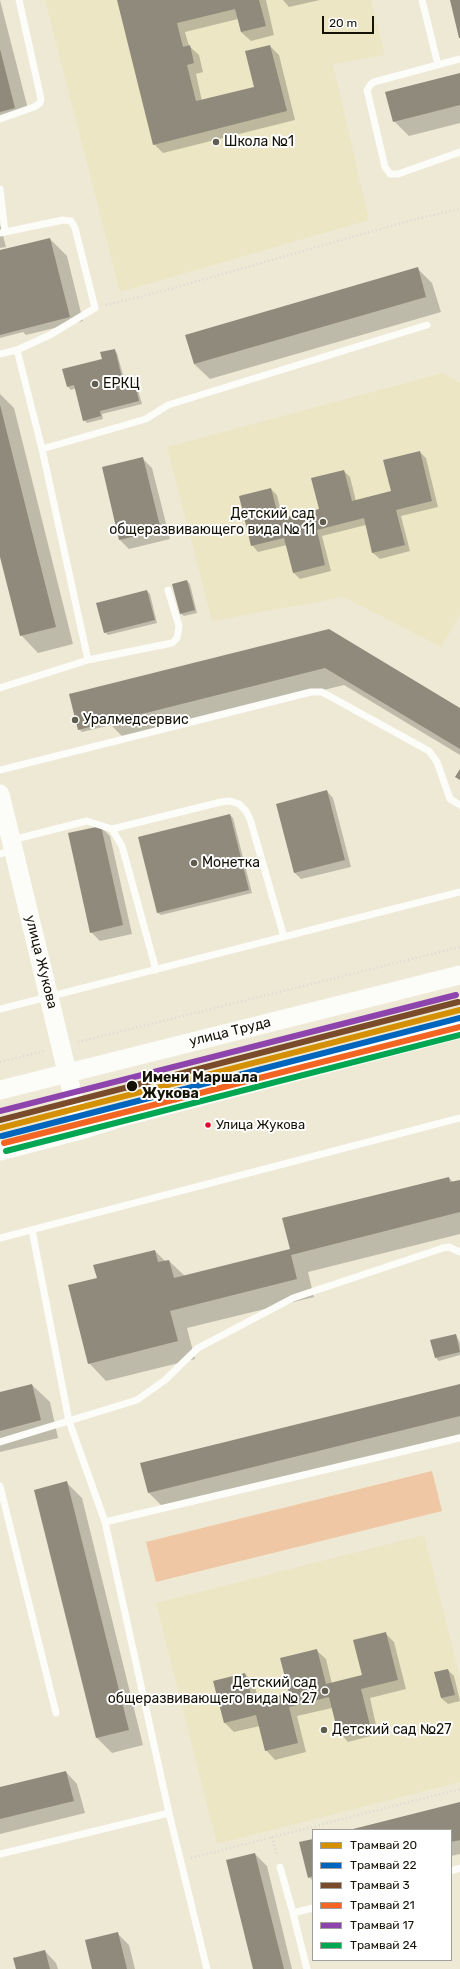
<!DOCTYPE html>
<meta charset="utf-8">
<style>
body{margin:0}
#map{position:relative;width:460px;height:1969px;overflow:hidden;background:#ede9d5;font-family:Rubik,sans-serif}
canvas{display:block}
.legend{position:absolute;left:312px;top:1829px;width:140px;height:132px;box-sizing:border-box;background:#fff;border:1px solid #a1a09b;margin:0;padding:5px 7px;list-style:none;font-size:12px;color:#151206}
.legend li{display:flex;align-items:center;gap:8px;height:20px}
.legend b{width:20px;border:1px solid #a1a09b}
.scale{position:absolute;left:322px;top:16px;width:52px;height:18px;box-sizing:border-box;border:2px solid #151206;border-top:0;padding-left:5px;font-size:12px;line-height:14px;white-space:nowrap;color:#151206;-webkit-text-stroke:3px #fff;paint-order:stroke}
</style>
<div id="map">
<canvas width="460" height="1969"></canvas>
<ul class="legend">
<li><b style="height:5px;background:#d59001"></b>Трамвай 20</li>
<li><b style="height:5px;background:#0065bd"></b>Трамвай 22</li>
<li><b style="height:5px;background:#7a4b2a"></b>Трамвай 3</li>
<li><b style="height:5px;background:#f26522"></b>Трамвай 21</li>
<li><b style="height:5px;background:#8e44ad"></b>Трамвай 17</li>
<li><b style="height:5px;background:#00a651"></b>Трамвай 24</li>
</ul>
<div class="scale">20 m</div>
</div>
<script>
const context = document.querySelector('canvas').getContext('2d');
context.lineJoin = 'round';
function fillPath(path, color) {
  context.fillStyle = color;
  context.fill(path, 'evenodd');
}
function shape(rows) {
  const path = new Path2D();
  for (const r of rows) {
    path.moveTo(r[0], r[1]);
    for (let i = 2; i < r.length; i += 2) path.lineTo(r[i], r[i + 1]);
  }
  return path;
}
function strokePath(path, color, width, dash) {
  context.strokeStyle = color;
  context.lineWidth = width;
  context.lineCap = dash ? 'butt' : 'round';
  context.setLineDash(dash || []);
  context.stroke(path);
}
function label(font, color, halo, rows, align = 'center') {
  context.font = font + ' Rubik,sans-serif';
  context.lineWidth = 4;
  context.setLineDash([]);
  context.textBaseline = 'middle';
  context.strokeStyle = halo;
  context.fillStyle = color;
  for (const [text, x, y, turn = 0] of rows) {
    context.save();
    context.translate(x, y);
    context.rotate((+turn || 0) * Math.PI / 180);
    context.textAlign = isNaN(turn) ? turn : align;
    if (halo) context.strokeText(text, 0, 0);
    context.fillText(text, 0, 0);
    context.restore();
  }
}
const built = shape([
 [45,0,371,0,385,55,333,64,369,220,120,292],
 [443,373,460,383,460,615,441,647,344,597,212,621,167,447],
 [424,1535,460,1677,460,1782,217,1844,156,1603]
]);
const green = shape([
 [432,1471,442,1511,156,1582,146,1542]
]);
const shadow = shape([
 [0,0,28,109,0,116],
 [118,0,266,0,274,35,251,41,241,32,238,19,185,32,189,46,199,55,203,72,196,74,202,101,255,88,270,46,279,55,295,120,163,153,154,144],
 [283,0,320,0,289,7],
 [460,74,460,123,409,136,394,121],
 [0,224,6,247,0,248],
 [50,239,67,256,83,321,26,335,23,332,0,338,0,251],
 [417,268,432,283,441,312,210,379,194,364],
 [114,350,117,353,126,386,134,384,137,387,142,404,102,414,103,419,87,423,84,420,76,388,71,390,68,387],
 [0,394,14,408,73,644,38,653,21,635,0,553],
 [420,452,426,458,438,507,401,516,410,551,380,559,373,553,366,525,322,536,331,571,300,579,294,573,287,545,258,552,252,545,271,489,277,495,283,519,320,510,344,471,350,477,356,501,392,492],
 [143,459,152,468,170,539,129,549,120,540],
 [187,581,190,584,197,613,184,616,181,614],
 [147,591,150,594,157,623,108,635,105,632],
 [328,630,460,709,460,755,344,685,125,739,111,725,82,732,79,729],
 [327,791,333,798,351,867,301,879,295,873,277,804],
 [230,815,233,818,252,893,161,915,158,913],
 [101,827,110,836,132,934,100,941,91,932],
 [449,1178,454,1183,460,1181,460,1234,308,1272,314,1297,187,1328,195,1359,106,1381,89,1363,98,1279,155,1251,166,1262,169,1261,185,1276,291,1250],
 [456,1335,460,1343,460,1355,439,1361,436,1358],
 [32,1385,50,1402,58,1438,0,1452,0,1393],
 [460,1385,460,1434,164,1508,149,1493,141,1464],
 [67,1483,82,1498,143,1745,112,1753,97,1738],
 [385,1633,394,1642,406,1689,370,1698,378,1734,348,1742,339,1732,332,1708,297,1716,306,1752,275,1760,266,1750,260,1726,234,1732,225,1723,214,1681,245,1674,254,1683,259,1702,290,1694,316,1650,326,1659,332,1684,363,1676],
 [448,1670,454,1676,460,1701,448,1704,441,1698],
 [66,1772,77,1784,85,1813,0,1834,0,1788],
 [460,1803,460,1854,451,1856,451,1830,351,1830],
 [313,1840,313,1881,309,1877],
 [255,1854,267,1866,292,1969,255,1969],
 [117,1933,129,1945,135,1969,93,1969],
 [45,1951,56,1963,58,1969,17,1969]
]);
const building = shape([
 [117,0,259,0,266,26,241,32,235,9,177,23,183,47,190,45,194,63,187,65,196,101,254,87,245,51,270,45,287,111,153,145],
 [450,0,460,0,460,38,459,38],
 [0,49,15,108,0,112],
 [460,73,460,105,393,122,385,92],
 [50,238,70,317,0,335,0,250],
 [418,267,426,297,194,364,185,335],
 [115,349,124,386,135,383,139,401,100,411,101,416,83,421,74,385,67,387,62,369,102,359,100,352],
 [0,405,56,627,20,636,0,557],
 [420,451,432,501,396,510,405,545,372,553,364,518,317,530,325,565,293,573,284,538,251,546,239,496,271,488,279,519,319,509,311,478,344,470,352,501,391,491,383,460],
 [143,457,161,530,119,540,102,467],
 [187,580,195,610,180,614,172,584],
 [147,590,155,620,104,633,96,603],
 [329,629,460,708,460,749,325,668,78,730,69,694],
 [460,769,460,780,455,777],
 [327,790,345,860,294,873,276,804],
 [230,814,249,890,157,913,138,837],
 [101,826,123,925,90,933,68,833],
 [449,1177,450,1182,460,1180,460,1212,291,1255,297,1279,170,1311,178,1341,88,1364,68,1285,97,1278,93,1265,155,1250,158,1262,169,1260,174,1278,290,1249,282,1218],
 [456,1334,460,1352,435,1358,430,1340],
 [32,1384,41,1420,0,1431,0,1392],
 [460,1384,460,1416,148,1493,140,1463],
 [67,1481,129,1730,96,1738,34,1490],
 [386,1632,398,1680,361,1689,370,1725,338,1733,329,1697,289,1707,298,1743,265,1751,256,1715,224,1723,213,1681,245,1673,253,1702,289,1693,280,1658,317,1649,326,1684,362,1675,353,1640],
 [448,1669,455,1695,441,1698,434,1672],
 [66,1771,74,1801,0,1819,0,1787],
 [460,1802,460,1840,451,1842,451,1830,349,1830],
 [313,1839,313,1876,308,1878,299,1842],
 [255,1853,284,1969,253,1969,226,1860],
 [118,1932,127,1969,92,1969,85,1940],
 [45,1950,50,1969,16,1969,13,1958]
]);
const path = shape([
 [106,305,163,291,412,220,460,209],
 [78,1042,460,947],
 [0,1062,44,1051],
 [272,1837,277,1856],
 [191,1858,460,1789]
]);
const lane = shape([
 [422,0,438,65],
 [460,59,374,82,371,84,367,90,385,167,390,174,398,174,460,152],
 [0,119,34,107,40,103,41,99,19,0],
 [0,189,5,232],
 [0,233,63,220,71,221,75,228,95,308,50,335,17,350,0,354],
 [42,449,146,419,168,405,427,325],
 [88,660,172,643,177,638,179,626,168,590],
 [0,688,88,660,42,449,17,350],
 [0,770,311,692,322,692,429,751,437,762,450,799,460,805],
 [112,829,221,802,230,801,239,804,246,811,250,819,284,937],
 [12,840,87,821,112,829,122,846,156,970],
 [0,854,14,850],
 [0,1009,460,892],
 [32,1230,69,1421,105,1522,169,1813,207,1969],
 [0,1238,460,1118],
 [0,1442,137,1400,165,1380,198,1348,293,1298,443,1248,449,1247,460,1252],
 [0,1486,56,1713],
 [105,1522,460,1438],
 [0,1854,169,1813],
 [280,1867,293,1913],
 [451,1871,460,1868],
 [307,1969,293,1913,313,1908]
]);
const secondary = shape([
 [0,794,81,1130],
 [0,1090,460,975],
 [0,1151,81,1130,126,1116,460,1029]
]);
const tram1 = shape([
 [0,1128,460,1010]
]);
const tram2 = shape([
 [2,1136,460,1018]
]);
const tram3 = shape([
 [0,1120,458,1002]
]);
const tram4 = shape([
 [4,1143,460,1027]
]);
const tram5 = shape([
 [0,1111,456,995]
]);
const tram6 = shape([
 [6,1151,460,1035]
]);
const markers = [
 [216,142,4,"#615d4e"],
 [95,384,4,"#615d4e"],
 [323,522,4,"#615d4e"],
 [75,720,4,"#615d4e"],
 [194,863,4,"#615d4e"],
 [132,1086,6,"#151206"],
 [208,1125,3.5,"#e4002b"],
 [325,1691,4,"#615d4e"],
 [324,1730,4,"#615d4e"]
];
const busNames = [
 ["Улица Жукова",216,1125]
];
const poiNames = [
 ["Школа №1",224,142],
 ["ЕРКЦ",103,384],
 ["Детский сад",315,514,"right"],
 ["общеразвивающего вида № 11",315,530,"right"],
 ["Уралмедсервис",83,720],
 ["Монетка",202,863],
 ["Детский сад",317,1683,"right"],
 ["общеразвивающего вида № 27",317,1699,"right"],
 ["Детский сад №27",332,1730]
];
const streetNames = [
 ["улица Жукова",41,962,76],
 ["улица Труда",230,1032,-14]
];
const stopNames = [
 ["Имени Маршала",142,1078],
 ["Жукова",142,1094]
];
fillPath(built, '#ede6c5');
fillPath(green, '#f0c7a4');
fillPath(shadow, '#0003');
fillPath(building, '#8f8a7c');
strokePath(path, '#dad9d3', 2.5, [1, 3]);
strokePath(lane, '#fcfcf9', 7);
strokePath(secondary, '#fcfcf9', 19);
strokePath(tram1, '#d59001', 6);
strokePath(tram2, '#0065bd', 6);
strokePath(tram3, '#7a4b2a', 6);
strokePath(tram4, '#f26522', 6);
strokePath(tram5, '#8e44ad', 6);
strokePath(tram6, '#00a651', 6);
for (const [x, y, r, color] of markers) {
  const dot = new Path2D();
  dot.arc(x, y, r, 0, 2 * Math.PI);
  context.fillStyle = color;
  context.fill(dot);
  strokePath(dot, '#fff', 1.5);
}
label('13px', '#151206', '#fff', busNames, 'left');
label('14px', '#151206', '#fff', poiNames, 'left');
label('14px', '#151206', '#fff', streetNames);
label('bold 14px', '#151206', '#fff', stopNames, 'left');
</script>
